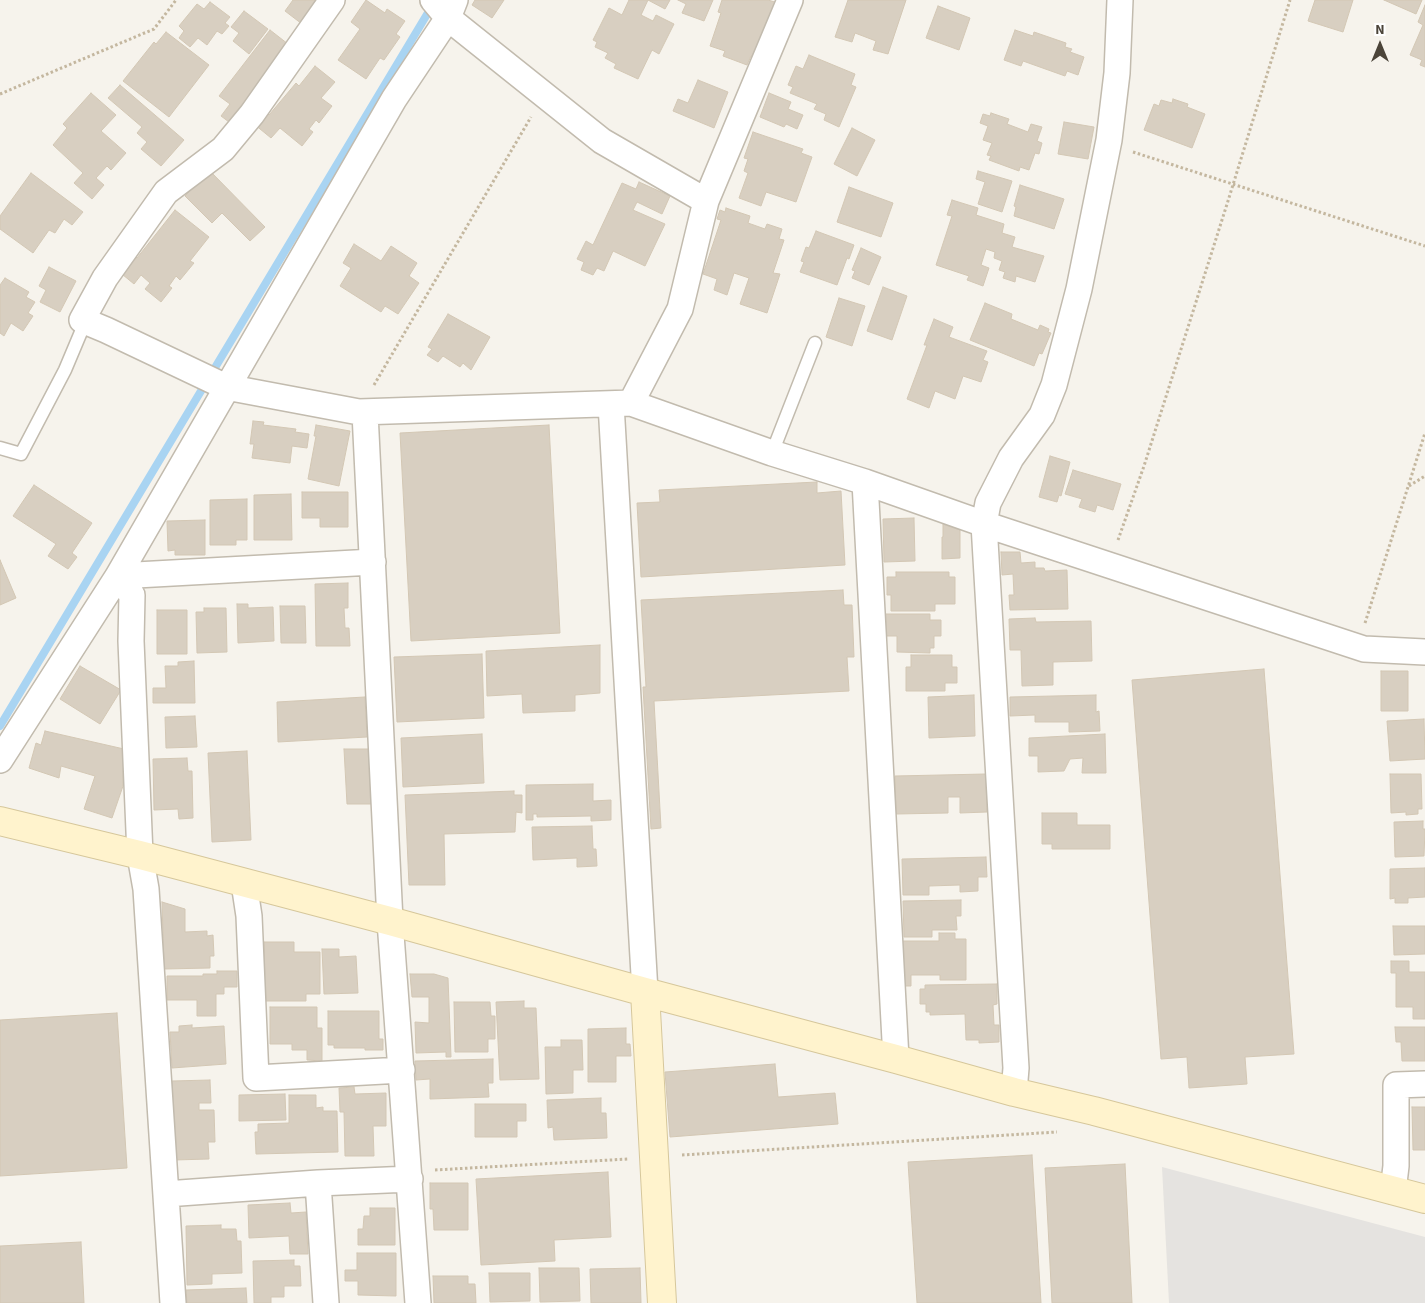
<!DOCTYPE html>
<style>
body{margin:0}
#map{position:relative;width:1425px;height:1303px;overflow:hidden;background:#f6f3ec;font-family:"Source Sans 3",sans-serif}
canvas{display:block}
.north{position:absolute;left:1355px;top:20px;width:50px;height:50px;-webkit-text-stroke:4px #fff;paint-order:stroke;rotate:0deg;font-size:14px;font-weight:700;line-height:20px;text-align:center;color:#4b4439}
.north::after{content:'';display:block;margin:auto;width:18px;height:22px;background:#4b4439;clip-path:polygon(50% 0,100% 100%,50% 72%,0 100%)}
</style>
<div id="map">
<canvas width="1425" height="1303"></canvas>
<div class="north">N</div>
</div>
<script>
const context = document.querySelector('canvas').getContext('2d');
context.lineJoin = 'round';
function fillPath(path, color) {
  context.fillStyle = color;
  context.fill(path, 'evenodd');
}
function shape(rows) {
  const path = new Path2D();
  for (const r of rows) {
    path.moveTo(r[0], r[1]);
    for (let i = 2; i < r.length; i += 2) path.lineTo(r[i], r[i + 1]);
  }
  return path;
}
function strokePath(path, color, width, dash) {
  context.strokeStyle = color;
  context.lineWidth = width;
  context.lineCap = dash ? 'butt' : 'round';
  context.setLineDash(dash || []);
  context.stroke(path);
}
const parking = shape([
 [1162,1167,1425,1237,1425,1303,1169,1303]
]);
const stream = shape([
 [0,726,432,6]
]);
const building = shape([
 [293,0,314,0,318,3,302,24,285,11,293,0],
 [366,0,385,13,387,9,405,21,396,34,400,37,384,60,380,58,366,79,338,60,360,29,351,22,366,0],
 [475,0,504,0,492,18,472,5,475,0],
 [629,0,670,0,665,9,648,0,641,15,653,21,656,15,674,24,659,54,652,50,638,79,614,68,616,64,605,58,608,53,595,47,597,42,593,40,609,8,622,15,629,0],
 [678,0,713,0,704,21,682,13,686,4,678,0],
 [722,0,768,0,778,3,757,58,751,56,747,65,723,56,725,51,710,46,721,13,718,12,722,0],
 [848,0,906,0,888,54,873,50,876,41,855,33,852,42,835,37,848,0],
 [1315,0,1353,0,1343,32,1308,21,1315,0],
 [1384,0,1422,0,1416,14,1384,0],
 [210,2,230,17,225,23,229,26,222,34,217,31,207,45,198,38,190,47,179,38,184,31,179,26,197,4,204,9,210,2],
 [1425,5,1425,67,1420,65,1422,60,1410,55,1423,25,1418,22,1425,5],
 [938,6,970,18,959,50,926,38,938,6],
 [244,11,268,29,249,54,233,41,239,33,231,27,244,11],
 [270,30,288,44,229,122,221,116,230,104,219,96,270,30],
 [1015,30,1033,36,1034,32,1066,43,1065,47,1072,49,1070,52,1084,57,1078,75,1067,71,1065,76,1023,61,1021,66,1004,60,1015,30],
 [166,32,209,65,169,117,123,81,154,42,156,44,166,32],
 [809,55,855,74,851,85,856,87,839,127,824,120,826,114,814,109,817,104,790,93,793,87,788,85,796,66,803,69,809,55],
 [315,66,335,82,321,98,332,106,319,123,316,120,309,129,313,132,302,146,280,128,271,138,254,124,265,111,269,115,296,83,299,86,315,66],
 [698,80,728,92,714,128,673,111,678,99,688,103,698,80],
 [120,85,184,140,161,166,141,149,147,142,137,133,142,127,108,98,120,85],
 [91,93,116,115,101,131,126,153,111,170,107,166,96,178,104,185,92,199,74,183,83,173,53,145,67,128,63,124,91,93],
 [769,93,791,102,788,109,803,115,797,129,786,124,784,127,760,117,769,93],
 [1173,99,1188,104,1187,107,1205,114,1192,148,1144,130,1154,104,1159,106,1161,100,1172,103,1173,99],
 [991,113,1009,119,1007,124,1028,132,1031,124,1042,127,1037,141,1042,143,1039,154,1035,153,1029,170,1020,167,1019,171,989,160,991,156,987,155,992,143,983,140,988,126,980,123,983,114,990,116,991,113],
 [1064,122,1094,127,1088,159,1058,154,1064,122],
 [852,128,875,140,857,176,834,164,852,128],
 [753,132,803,149,801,153,812,157,796,202,766,192,761,206,739,198,748,173,744,171,748,159,744,158,753,132],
 [210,171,265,227,250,241,222,213,212,223,185,196,210,171],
 [978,171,1012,181,1002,212,978,204,985,182,976,179,978,171],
 [31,173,83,212,72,225,64,219,55,233,49,230,33,253,0,229,0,216,31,173],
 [639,182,670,196,662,214,637,202,633,210,665,224,645,266,613,251,604,271,597,268,593,275,581,270,584,262,577,259,586,241,593,245,622,183,636,189,639,182],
 [1020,185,1064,199,1054,229,1014,216,1016,207,1014,206,1020,185],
 [849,187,893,203,881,237,837,222,849,187],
 [952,200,978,208,976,215,1004,224,1002,233,1015,237,1012,247,1044,256,1035,282,1016,276,1015,282,1003,278,1005,272,999,270,1002,261,994,258,995,252,986,249,981,265,989,268,983,286,967,280,969,276,936,265,952,216,947,215,952,200],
 [726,208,750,216,748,223,765,229,767,224,782,229,779,239,784,240,773,273,780,274,767,313,740,304,749,278,734,273,727,295,714,290,717,279,703,274,721,220,717,219,720,210,725,212,726,208],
 [175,210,209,237,190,261,194,263,180,280,176,276,169,286,172,288,161,302,145,289,150,283,141,275,134,284,117,270,131,253,137,258,175,210],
 [816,231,854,245,849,259,847,258,837,285,800,272,804,262,801,261,806,247,809,248,816,231],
 [354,244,381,261,391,246,417,263,409,276,419,283,398,314,385,306,381,312,340,286,351,268,343,263,354,244],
 [861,248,881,257,869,285,852,278,855,271,852,270,861,248],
 [49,267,76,281,60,312,40,302,46,290,39,286,49,267],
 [5,278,29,292,26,297,35,302,28,313,33,316,23,331,11,323,4,336,0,333,0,285,5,278],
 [883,287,907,296,892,340,867,331,883,287],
 [839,298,865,306,852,346,826,337,839,298],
 [985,303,1012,314,1011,319,1038,330,1040,325,1049,329,1048,332,1051,333,1042,354,1039,353,1034,366,970,340,985,303],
 [448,314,490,337,471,370,463,363,460,367,443,356,438,362,427,355,432,349,428,347,448,314],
 [934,319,953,327,949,337,987,351,983,360,988,362,981,382,963,376,955,399,935,391,929,408,907,399,927,345,924,345,934,319],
 [253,421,264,422,263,425,296,429,295,432,309,434,307,448,292,446,290,463,252,458,254,444,250,444,253,421],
 [316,425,350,431,339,486,308,479,316,436,314,436,316,425],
 [549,425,560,633,411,641,400,433,549,425],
 [1050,456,1070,462,1061,496,1059,495,1057,502,1039,497,1050,456],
 [1073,470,1121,484,1113,510,1097,505,1095,512,1079,507,1082,499,1065,494,1073,470],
 [817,482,817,493,841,491,845,565,641,577,637,503,660,502,659,490,817,482],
 [34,485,92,523,72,553,77,557,68,569,48,556,56,544,13,516,34,485],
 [302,492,348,492,348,527,320,527,320,518,302,518,302,492],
 [291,494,292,540,254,540,254,495,291,494],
 [247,499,247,540,236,540,236,545,210,545,210,500,247,499],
 [914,518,915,561,884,562,883,519,914,518],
 [205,520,205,555,175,555,175,550,168,551,167,521,205,520],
 [943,524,960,530,960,558,942,559,942,537,943,537,943,524],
 [1001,552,1020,552,1021,563,1035,562,1035,568,1044,568,1045,571,1067,570,1068,609,1010,610,1009,595,1014,595,1013,574,1002,575,1001,552],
 [0,560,16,598,0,605,0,560],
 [896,572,949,572,949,577,955,577,955,604,935,604,935,611,891,611,891,595,887,595,887,577,896,577,896,572],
 [348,583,348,608,344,608,345,628,349,628,350,646,316,646,315,584,348,583],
 [843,590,844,605,852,605,854,657,847,657,849,691,654,701,661,828,651,829,643,687,646,687,641,600,843,590],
 [237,604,248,604,248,608,273,607,274,641,238,643,237,604],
 [280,606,305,606,306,643,281,643,280,606],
 [204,608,226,608,227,652,197,653,196,612,204,612,204,608],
 [157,610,187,610,187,654,157,654,157,610],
 [885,614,930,614,930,620,941,620,941,636,934,636,934,648,930,648,930,653,897,652,897,636,885,636,885,614],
 [1035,618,1036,622,1091,621,1092,661,1053,662,1053,685,1022,686,1021,650,1010,650,1009,619,1035,618],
 [600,645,600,693,575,695,575,711,523,713,522,694,487,696,486,651,600,645],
 [482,654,484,718,397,722,394,657,482,654],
 [911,655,952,655,952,667,957,667,957,683,945,683,945,691,906,691,906,667,911,667,911,655],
 [194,661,195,703,153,703,153,688,166,688,165,666,178,666,178,662,194,661],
 [80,666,121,690,100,724,60,699,80,666],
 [1264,669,1294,1054,1245,1057,1247,1084,1189,1088,1187,1057,1161,1059,1132,680,1264,669],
 [1381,671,1408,671,1408,711,1381,711,1381,671],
 [974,695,975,736,929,738,928,697,974,695],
 [1096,695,1096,712,1099,711,1100,731,1069,732,1069,722,1035,722,1035,715,1010,716,1010,697,1096,695],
 [365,697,367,737,278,742,277,702,365,697],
 [195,716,197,747,166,748,165,717,195,716],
 [1424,719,1425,759,1390,761,1387,721,1424,719],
 [45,731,124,749,123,786,112,818,84,809,95,776,61,766,59,778,29,768,36,743,41,745,45,731],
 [482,734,484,783,403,787,401,738,482,734],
 [1105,734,1106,773,1082,773,1083,758,1070,759,1064,771,1038,772,1038,756,1029,756,1029,738,1105,734],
 [344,749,369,749,371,804,347,804,344,749],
 [247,751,251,840,212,842,208,753,247,751],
 [187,758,188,771,192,771,193,818,179,819,178,809,154,810,153,759,187,758],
 [986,774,987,812,960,813,960,797,948,797,948,813,896,814,895,776,986,774],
 [1390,774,1421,774,1422,809,1418,809,1418,814,1406,815,1406,812,1391,813,1390,774],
 [593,784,593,801,611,800,611,820,591,821,591,816,537,817,537,814,533,814,533,820,526,820,526,785,593,784],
 [514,791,514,795,522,795,522,813,516,812,515,832,444,834,445,885,409,885,405,795,514,791],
 [1042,813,1077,813,1077,825,1110,825,1110,849,1052,849,1052,844,1042,844,1042,813],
 [1423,821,1423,829,1425,829,1424,856,1395,857,1394,822,1423,821],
 [592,826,593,849,596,849,597,866,577,867,577,858,533,860,532,827,592,826],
 [986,857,987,877,978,877,978,891,960,892,960,885,929,886,929,895,903,895,902,859,986,857],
 [1425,868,1425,897,1408,898,1408,903,1395,903,1395,898,1390,899,1390,869,1425,868],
 [961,900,961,916,956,916,957,930,932,930,932,937,904,937,903,901,961,900],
 [162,902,185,909,185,932,207,931,207,936,213,935,214,956,210,956,210,968,164,969,162,902],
 [1393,926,1425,926,1425,954,1394,955,1393,926],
 [939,933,955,933,955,939,966,939,966,980,940,980,940,975,911,975,911,986,902,986,902,941,939,941,939,933],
 [264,942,294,942,294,952,320,952,320,994,306,994,306,1001,264,1001,264,942],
 [322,949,339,949,339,957,356,956,358,993,324,994,322,949],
 [1391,961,1409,961,1409,972,1425,972,1425,1019,1413,1019,1413,1007,1396,1007,1396,973,1391,973,1391,961],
 [217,971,237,971,237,987,224,987,224,994,216,994,216,1016,197,1016,197,1000,167,1000,167,976,203,976,203,974,217,974,217,971],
 [410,974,434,974,448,978,451,1057,446,1057,446,1052,416,1053,415,1022,429,1023,429,997,412,997,410,974],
 [997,984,997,1004,993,1005,994,1025,999,1025,999,1042,979,1043,979,1040,966,1040,965,1014,930,1015,930,1012,926,1012,926,1004,920,1004,920,989,925,989,925,985,997,984],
 [524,1001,524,1008,536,1008,539,1079,500,1080,496,1002,524,1001],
 [454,1002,490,1002,491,1016,495,1016,495,1039,488,1039,488,1052,455,1052,454,1002],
 [270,1007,317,1007,317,1028,322,1028,322,1061,307,1060,307,1050,292,1050,292,1044,270,1044,270,1007],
 [328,1011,379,1011,379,1039,383,1039,383,1050,365,1050,365,1048,334,1048,334,1045,328,1045,328,1011],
 [117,1013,127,1168,0,1176,0,1020,117,1013],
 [192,1025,192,1028,224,1026,226,1064,172,1068,170,1032,179,1032,179,1026,192,1025],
 [1395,1027,1425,1027,1425,1061,1402,1061,1401,1042,1396,1042,1395,1027],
 [626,1028,626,1044,630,1044,631,1056,616,1056,616,1082,588,1082,588,1029,626,1028],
 [561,1040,582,1040,583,1070,573,1070,573,1093,546,1094,545,1047,561,1047,561,1040],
 [493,1059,493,1083,488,1083,489,1097,430,1099,430,1079,416,1080,415,1061,493,1059],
 [775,1064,778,1097,835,1093,838,1124,670,1137,665,1072,775,1064],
 [210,1080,211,1103,199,1103,199,1110,214,1110,215,1142,208,1142,209,1159,174,1160,172,1081,210,1080],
 [354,1087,355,1094,386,1093,386,1126,373,1126,374,1156,345,1156,344,1112,340,1112,339,1088,354,1087],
 [285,1094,286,1120,239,1121,239,1095,285,1094],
 [289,1095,316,1095,316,1108,323,1107,323,1111,337,1111,338,1152,256,1154,255,1132,258,1132,258,1124,289,1123,289,1095],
 [601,1098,601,1113,606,1113,607,1138,554,1140,553,1127,548,1128,547,1100,601,1098],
 [475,1104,526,1104,526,1121,517,1121,517,1137,475,1137,475,1104],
 [1412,1107,1425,1107,1425,1150,1413,1150,1412,1107],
 [1032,1155,1041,1303,917,1303,908,1162,1032,1155],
 [1125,1164,1132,1303,1052,1303,1045,1168,1125,1164],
 [608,1172,611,1237,554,1240,555,1261,481,1265,476,1179,608,1172],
 [430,1183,468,1183,468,1230,434,1230,433,1209,430,1209,430,1183],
 [290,1203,291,1213,306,1212,308,1254,290,1254,289,1236,249,1238,248,1205,290,1203],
 [370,1208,395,1208,395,1245,358,1245,358,1229,363,1229,364,1216,370,1216,370,1208],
 [221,1225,221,1229,236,1229,237,1241,241,1241,242,1273,212,1274,212,1284,187,1285,186,1226,221,1225],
 [81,1242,84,1303,0,1303,0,1246,81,1242],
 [357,1253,396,1253,396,1296,358,1295,358,1281,345,1281,345,1270,357,1270,357,1253],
 [294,1260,294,1266,300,1266,301,1286,284,1286,284,1297,271,1297,271,1303,254,1303,253,1261,294,1260],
 [539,1268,579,1268,580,1301,540,1302,539,1268],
 [640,1268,641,1303,591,1303,590,1269,640,1268],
 [489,1273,530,1273,530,1301,490,1302,489,1273],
 [433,1276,468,1276,468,1284,475,1284,476,1303,434,1303,433,1276],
 [246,1288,247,1303,187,1303,186,1290,246,1288]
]);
const path = shape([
 [0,94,154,29,176,0],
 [1133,152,1425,246],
 [374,385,531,117],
 [1409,486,1425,476],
 [1118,540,1144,466,1228,201,1290,0],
 [1365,623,1425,433],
 [682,1155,1057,1132],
 [435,1170,628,1159]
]);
const lane = shape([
 [0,448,21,454,65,370,81,332,82,320],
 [772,453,815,343]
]);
const street = shape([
 [332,0,252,114,223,149,166,192,105,278,82,320,106,330,226,387,359,412,631,403,772,453,865,482,984,524,1364,649,1425,652],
 [433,0,448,18,602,141,706,201],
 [631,403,680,309,706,201,790,0],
 [611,404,645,992],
 [365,413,390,921,418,1303],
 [865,482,896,1059],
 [0,760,118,576,394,99,448,18,455,0],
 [244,883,249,916,256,1078,402,1070],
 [1014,1092,1016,1068,984,524,988,503,1011,458,1042,415,1054,385,1079,289,1109,140,1117,73,1120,0],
 [318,1183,326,1303],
 [1393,1191,1396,1166,1396,1085,1425,1084],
 [166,1194,318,1183,410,1179],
 [173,1303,146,889,140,855,131,641,132,595,118,576,373,562]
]);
const secondary = shape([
 [0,821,140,855,390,921,645,992,896,1059,1014,1092,1094,1111,1425,1199],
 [645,992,662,1303]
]);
fillPath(parking, '#e5e3e0');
strokePath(stream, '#a9d4f2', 8);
fillPath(building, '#d8cfc1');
strokePath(building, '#d3c7b4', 1);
strokePath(lane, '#c2bbae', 15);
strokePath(street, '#c2bbae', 28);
strokePath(secondary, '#d6c79b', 30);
strokePath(path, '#c4b79f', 3, [2.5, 2.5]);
strokePath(lane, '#fff', 12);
strokePath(street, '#fff', 25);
strokePath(secondary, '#fff3cd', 28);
</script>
